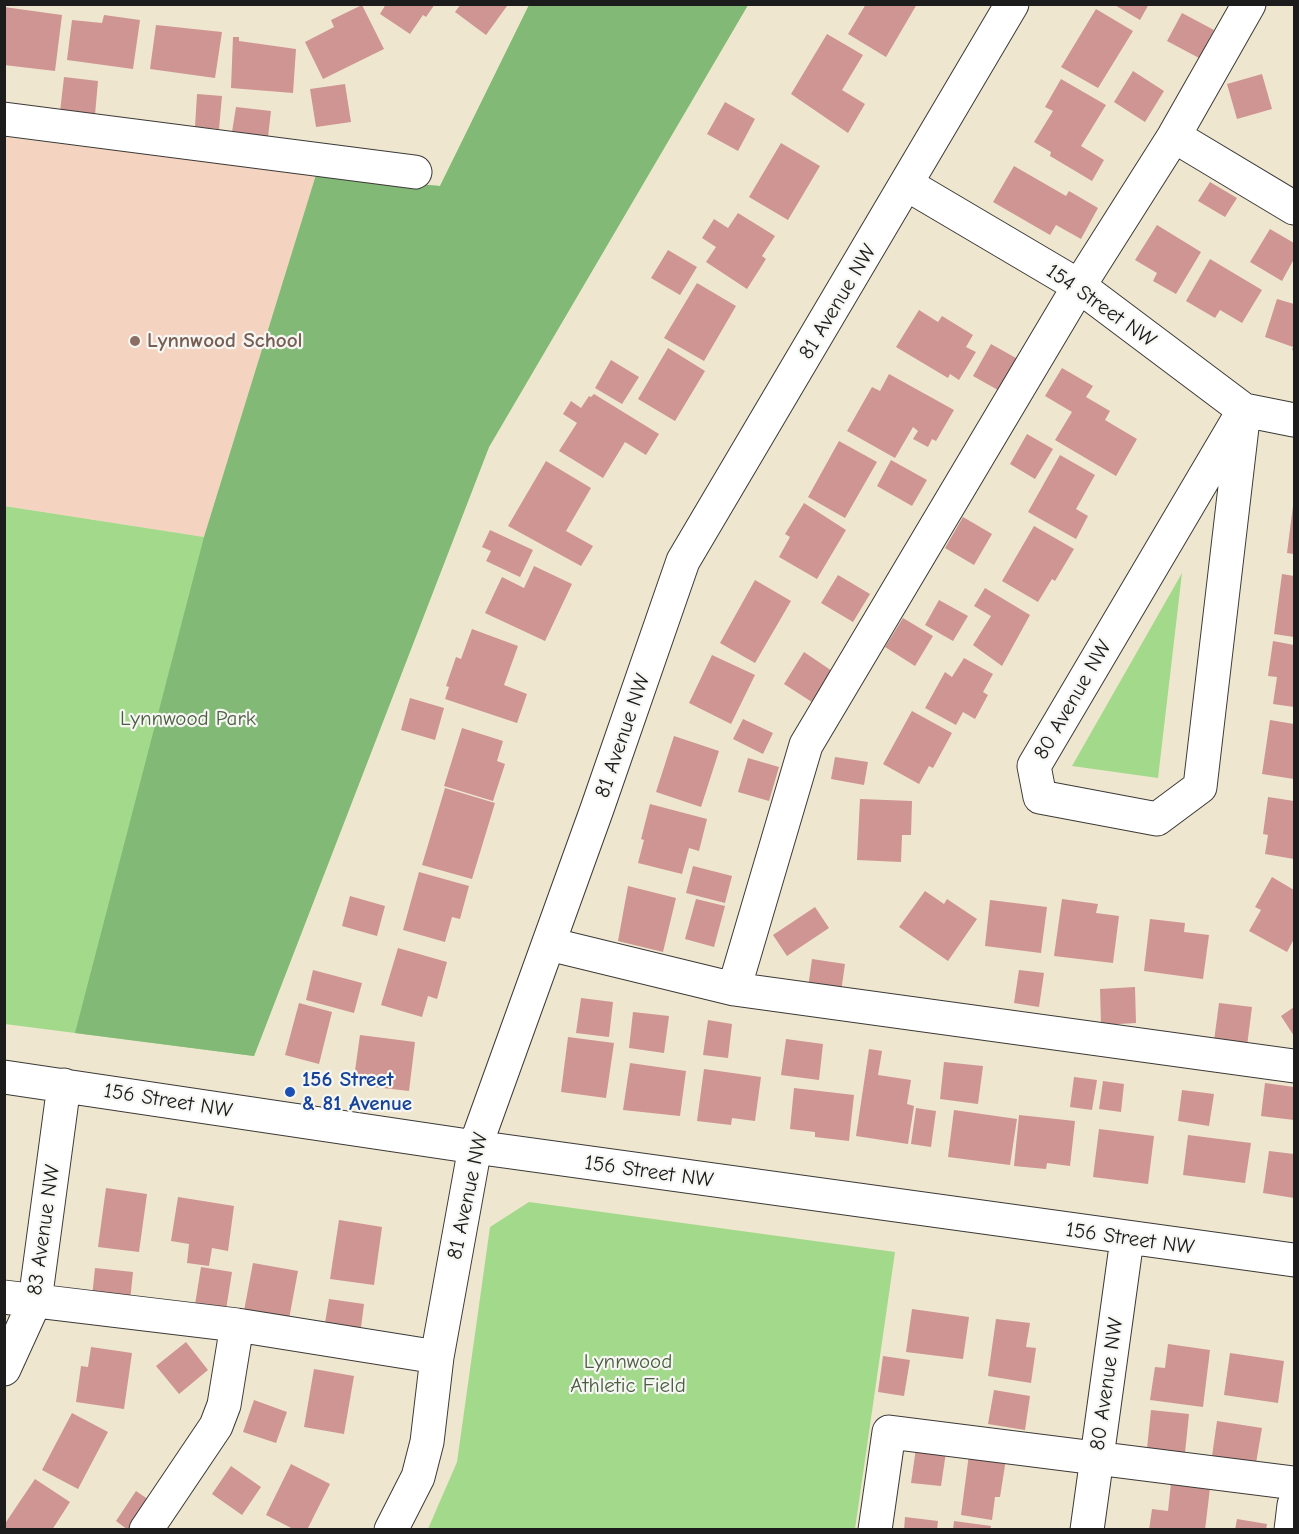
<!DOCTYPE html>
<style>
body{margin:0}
#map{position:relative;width:1299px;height:1534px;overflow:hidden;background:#efe6cf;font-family:"Comic Neue",sans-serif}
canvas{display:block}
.frame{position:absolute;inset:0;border:6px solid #1c1c1c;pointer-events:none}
</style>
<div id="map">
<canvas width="1299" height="1534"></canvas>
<div class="frame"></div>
</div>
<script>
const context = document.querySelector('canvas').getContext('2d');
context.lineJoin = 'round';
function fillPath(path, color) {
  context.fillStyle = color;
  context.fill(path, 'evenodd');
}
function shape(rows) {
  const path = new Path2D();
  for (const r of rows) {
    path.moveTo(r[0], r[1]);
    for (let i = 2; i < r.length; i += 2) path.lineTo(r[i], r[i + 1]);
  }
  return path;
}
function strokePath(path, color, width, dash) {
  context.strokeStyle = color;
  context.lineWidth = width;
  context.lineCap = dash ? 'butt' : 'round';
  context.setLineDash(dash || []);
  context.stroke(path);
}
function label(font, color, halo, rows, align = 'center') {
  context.font = font + ' "Comic Neue",sans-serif';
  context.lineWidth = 4.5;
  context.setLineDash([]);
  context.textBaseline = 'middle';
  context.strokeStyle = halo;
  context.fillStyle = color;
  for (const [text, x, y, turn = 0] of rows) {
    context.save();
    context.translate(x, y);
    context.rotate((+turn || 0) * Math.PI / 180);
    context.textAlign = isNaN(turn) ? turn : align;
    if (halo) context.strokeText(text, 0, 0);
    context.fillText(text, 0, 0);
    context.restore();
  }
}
const built = shape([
 [4,137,316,175,204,537,5,506]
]);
const green = shape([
 [529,5,748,5,489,447,254,1056,5,1024,4,506,204,537,316,175,440,186],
 [1182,573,1158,778,1072,766],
 [529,1202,895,1252,855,1529,428,1529,457,1462,490,1227]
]);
const forest = shape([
 [529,5,748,5,489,447,254,1056,75,1033,204,537,316,175,440,186]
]);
const building = shape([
 [386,4,435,4,426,17,423,15,410,34,380,14],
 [461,4,506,4,507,6,486,35,455,12],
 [866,4,917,4,886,57,848,34],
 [1113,4,1149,4,1140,20],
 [362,5,384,49,323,79,305,42,334,27,331,20],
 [4,7,62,15,55,71,4,65],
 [1096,9,1133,31,1098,88,1061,67],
 [1182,13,1214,30,1199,58,1167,41],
 [104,15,140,20,133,69,67,60,72,20,102,23],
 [156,25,222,32,215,78,150,69],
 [827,34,863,55,842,90,865,104,848,133,791,94],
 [233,37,239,37,239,41,296,49,293,93,231,88],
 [1133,71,1164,91,1145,122,1114,102],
 [1262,74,1272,109,1237,119,1227,84],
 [64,77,98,81,95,115,60,112],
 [1061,79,1106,105,1081,146,1104,160,1092,181,1050,156,1051,152,1034,142,1053,111,1045,107],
 [345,84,351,122,316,127,310,89],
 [197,94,222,96,219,129,195,127],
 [725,102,755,119,738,151,707,134],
 [236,107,271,111,268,137,232,132],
 [781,143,820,166,788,220,749,197],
 [1014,166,1066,196,1069,191,1098,208,1081,239,1056,225,1050,235,993,202],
 [1210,182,1237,198,1225,217,1198,201],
 [738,213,775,236,762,256,766,259,747,289,706,262,716,247,702,238,714,219,728,228],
 [1157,225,1201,252,1176,294,1153,281,1157,273,1135,260],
 [1270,229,1294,243,1294,259,1282,281,1250,262],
 [668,250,697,267,680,295,651,278],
 [1210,259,1262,290,1242,323,1220,310,1215,318,1186,301],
 [697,283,736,306,704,361,664,338],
 [1277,299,1294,304,1294,351,1292,350,1293,347,1265,337],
 [919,310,938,322,942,316,973,335,966,347,976,352,959,380,950,374,948,378,896,347],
 [991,344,1023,362,1005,394,973,376],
 [668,348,705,371,675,421,638,399],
 [611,360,639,377,622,404,595,388],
 [1062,368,1093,386,1086,397,1110,411,1105,420,1137,439,1116,476,1055,440,1072,412,1045,396],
 [889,374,954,410,936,441,932,439,928,447,913,439,918,431,913,427,895,458,847,431,872,387,880,391],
 [594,394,659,434,646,455,625,442,603,478,559,451,577,423,563,414,571,401,581,408,589,396,591,397],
 [1027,434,1053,449,1035,479,1010,464],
 [839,441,877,462,845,518,808,497],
 [1060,455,1095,475,1076,509,1088,516,1076,539,1028,512],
 [891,460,927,480,912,506,877,486],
 [546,461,591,488,566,531,593,546,581,566,508,526],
 [804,503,846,530,817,579,779,557,790,537,785,534],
 [1293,506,1294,506,1294,554,1287,553],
 [963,517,992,534,974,565,945,548],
 [1034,526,1074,549,1055,581,1052,579,1038,602,1002,581],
 [490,530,533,550,520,577,486,561,491,551,482,547],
 [534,566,572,584,545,641,485,613,502,577,524,588],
 [1282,574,1294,576,1294,637,1274,634],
 [838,575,870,594,853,622,821,603],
 [755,580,791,601,755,663,720,643],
 [985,588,1030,615,1002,666,973,645,991,616,974,606],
 [939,600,968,616,953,641,925,625],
 [903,618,933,636,915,666,885,647],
 [472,629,518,646,504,685,527,694,517,723,445,699,449,687,446,686,456,657,461,659],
 [1273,641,1294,645,1294,707,1273,704,1277,677,1268,676],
 [804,652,835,673,815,704,784,684],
 [712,655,755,675,731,724,689,703],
 [964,658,993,674,983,692,988,695,975,719,963,712,956,725,925,708,945,672,952,677],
 [410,698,444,708,435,740,401,730],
 [912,711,952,733,933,768,929,766,919,784,883,764],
 [743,719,773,733,763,754,733,739],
 [1270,720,1294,724,1294,779,1262,774],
 [462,728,503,741,497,761,505,764,493,801,444,786],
 [674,736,719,751,701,807,656,792],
 [835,757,868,762,864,785,831,779],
 [748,758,779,767,769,801,738,792],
 [445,788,495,803,472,879,422,865],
 [1268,797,1294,801,1294,859,1265,854,1268,835,1263,834],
 [860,799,912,801,911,835,902,835,901,862,857,860],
 [650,804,707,819,699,851,689,848,682,874,638,863,644,840,641,839],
 [693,866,732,876,725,903,686,893],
 [419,872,469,886,460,919,452,917,445,942,403,930],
 [1272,877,1294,890,1294,939,1287,952,1249,931,1261,910,1255,907],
 [628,886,676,898,663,952,618,941],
 [925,891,944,904,947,899,977,919,948,961,899,927],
 [350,896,385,906,377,936,342,926],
 [696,899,725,906,714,947,685,939],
 [1062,899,1098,904,1096,913,1119,916,1113,963,1054,956],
 [990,900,1047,907,1041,953,985,946],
 [815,907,829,928,787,956,773,935],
 [1150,919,1185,923,1184,932,1209,935,1203,979,1144,971],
 [398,948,447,962,437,999,428,996,422,1017,381,1005],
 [812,959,845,964,841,992,808,988],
 [313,970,362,983,354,1013,306,1000],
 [1019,970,1044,973,1039,1007,1014,1003],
 [1135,987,1136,1023,1101,1025,1100,989],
 [581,998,613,1002,609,1037,576,1033],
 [299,1003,332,1012,319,1064,285,1055],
 [1219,1003,1252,1007,1247,1046,1214,1041],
 [1294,1007,1294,1036,1281,1016],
 [633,1012,669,1016,664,1053,629,1048],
 [708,1020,732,1024,728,1058,703,1055],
 [360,1035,415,1042,409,1091,374,1087,375,1080,354,1078],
 [568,1037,614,1043,606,1098,561,1092],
 [786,1039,823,1044,819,1080,781,1075],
 [869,1049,882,1051,878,1075,911,1080,907,1104,914,1106,908,1144,856,1136],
 [944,1062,983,1066,978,1104,940,1099],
 [630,1063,686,1071,680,1116,623,1110],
 [704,1069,761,1077,755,1121,732,1118,731,1125,697,1121],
 [1074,1077,1097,1080,1092,1110,1070,1107],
 [1103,1081,1124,1084,1121,1112,1099,1109],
 [1265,1083,1294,1087,1294,1120,1261,1116],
 [794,1088,854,1095,849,1141,815,1137,815,1132,790,1129],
 [1182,1090,1214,1094,1209,1126,1178,1121],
 [916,1108,936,1111,931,1147,911,1144],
 [954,1110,1017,1119,1010,1165,948,1157],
 [1019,1115,1075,1121,1070,1166,1047,1163,1046,1169,1014,1166],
 [1099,1129,1154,1136,1148,1184,1093,1177],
 [1188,1135,1251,1143,1245,1183,1183,1175],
 [1269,1151,1294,1154,1294,1198,1263,1193],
 [106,1188,147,1194,139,1252,98,1247],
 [178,1197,234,1206,228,1251,212,1248,209,1266,187,1263,189,1244,171,1241],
 [339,1220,382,1227,374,1285,330,1279],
 [253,1263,298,1271,289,1319,244,1311],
 [201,1267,232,1272,225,1316,194,1311],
 [95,1268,133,1272,130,1301,92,1297],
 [329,1299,364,1304,360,1335,324,1329],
 [912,1309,969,1317,963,1359,906,1352],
 [996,1319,1030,1323,1026,1347,1036,1348,1031,1383,988,1376],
 [186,1342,208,1370,179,1394,156,1366],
 [1168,1344,1210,1350,1203,1407,1150,1400,1155,1367,1165,1368],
 [91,1347,132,1353,124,1409,76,1402,81,1366,88,1367],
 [1230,1353,1284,1361,1278,1403,1224,1395],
 [883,1356,910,1360,904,1396,878,1392],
 [314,1369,354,1376,344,1434,304,1427],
 [994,1390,1030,1396,1025,1430,988,1424],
 [254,1400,287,1412,276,1443,243,1432],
 [1151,1410,1189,1414,1185,1453,1147,1449],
 [72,1413,108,1432,78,1489,42,1470],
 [1217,1421,1262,1428,1256,1463,1212,1456],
 [916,1448,946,1452,941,1486,911,1483],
 [969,1454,1006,1459,1000,1497,995,1497,992,1520,961,1515],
 [291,1464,330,1484,307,1530,295,1530,266,1515],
 [231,1466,261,1487,242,1515,212,1494],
 [35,1479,70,1502,52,1530,7,1530,4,1525],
 [1171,1483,1210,1488,1205,1530,1149,1530,1152,1509,1168,1511],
 [136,1491,152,1502,133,1530,128,1530,116,1521],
 [905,1517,938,1521,937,1530,904,1530],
 [1237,1519,1267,1524,1266,1530,1235,1530],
 [954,1521,991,1526,990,1530,953,1530]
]);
const minor = shape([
 [4,119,415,172],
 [1174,136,1294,208],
 [908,185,1079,286,1244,410,1294,420],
 [1244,410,1200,787,1157,819,1040,797,1034,766,1244,410],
 [549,944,734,989,1294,1066],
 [734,989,806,745,1079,286,1174,136,1249,4],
 [4,1077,475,1147,1294,1260],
 [4,1297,237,1325,437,1357],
 [4,1369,35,1301,64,1085],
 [146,1530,216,1426,224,1405,237,1325],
 [391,1530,418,1477,427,1442,437,1357,475,1147,597,809,683,561,1012,4],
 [875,1530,889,1432,1294,1483],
 [1087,1530,1127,1239],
 [1291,1530,1294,1505]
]);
const markers = [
 [135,341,6,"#8d6e63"],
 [290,1092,6,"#1a4fb4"]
];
const streetNames = [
 ["81 Avenue NW",838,302,-59],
 ["154 Street NW",1101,306,35],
 ["80 Avenue NW",1073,700,-60],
 ["81 Avenue NW",623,736,-71],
 ["156 Street NW",168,1101,9],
 ["156 Street NW",649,1172,8],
 ["81 Avenue NW",468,1196,-78],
 ["83 Avenue NW",44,1230,-82],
 ["156 Street NW",1130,1239,8],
 ["80 Avenue NW",1107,1384,-82]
];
const educationNames = [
 ["Lynnwood School",147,341]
];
const parkNames = [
 ["Lynnwood Park",188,719],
 ["Lynnwood",628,1362],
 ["Athletic Field",628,1386]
];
const transitNames = [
 ["156 Street",302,1080],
 ["& 81 Avenue",302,1104]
];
fillPath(built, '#f5d3c1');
fillPath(green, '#a3d98a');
fillPath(forest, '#82b976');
fillPath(building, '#ce9592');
strokePath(minor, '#3c3a37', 35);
strokePath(minor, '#fff', 33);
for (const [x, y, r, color] of markers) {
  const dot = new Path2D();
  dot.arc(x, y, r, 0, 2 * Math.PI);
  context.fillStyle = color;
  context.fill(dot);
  strokePath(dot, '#f6f6f2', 2);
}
label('21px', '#1c1c1c', '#f6f6f2', streetNames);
label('bold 21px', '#785e54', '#f6f6f2', educationNames, 'left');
label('21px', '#4b5e42', '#f6f6f2', parkNames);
label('bold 21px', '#164399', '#f6f6f2', transitNames, 'left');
</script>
